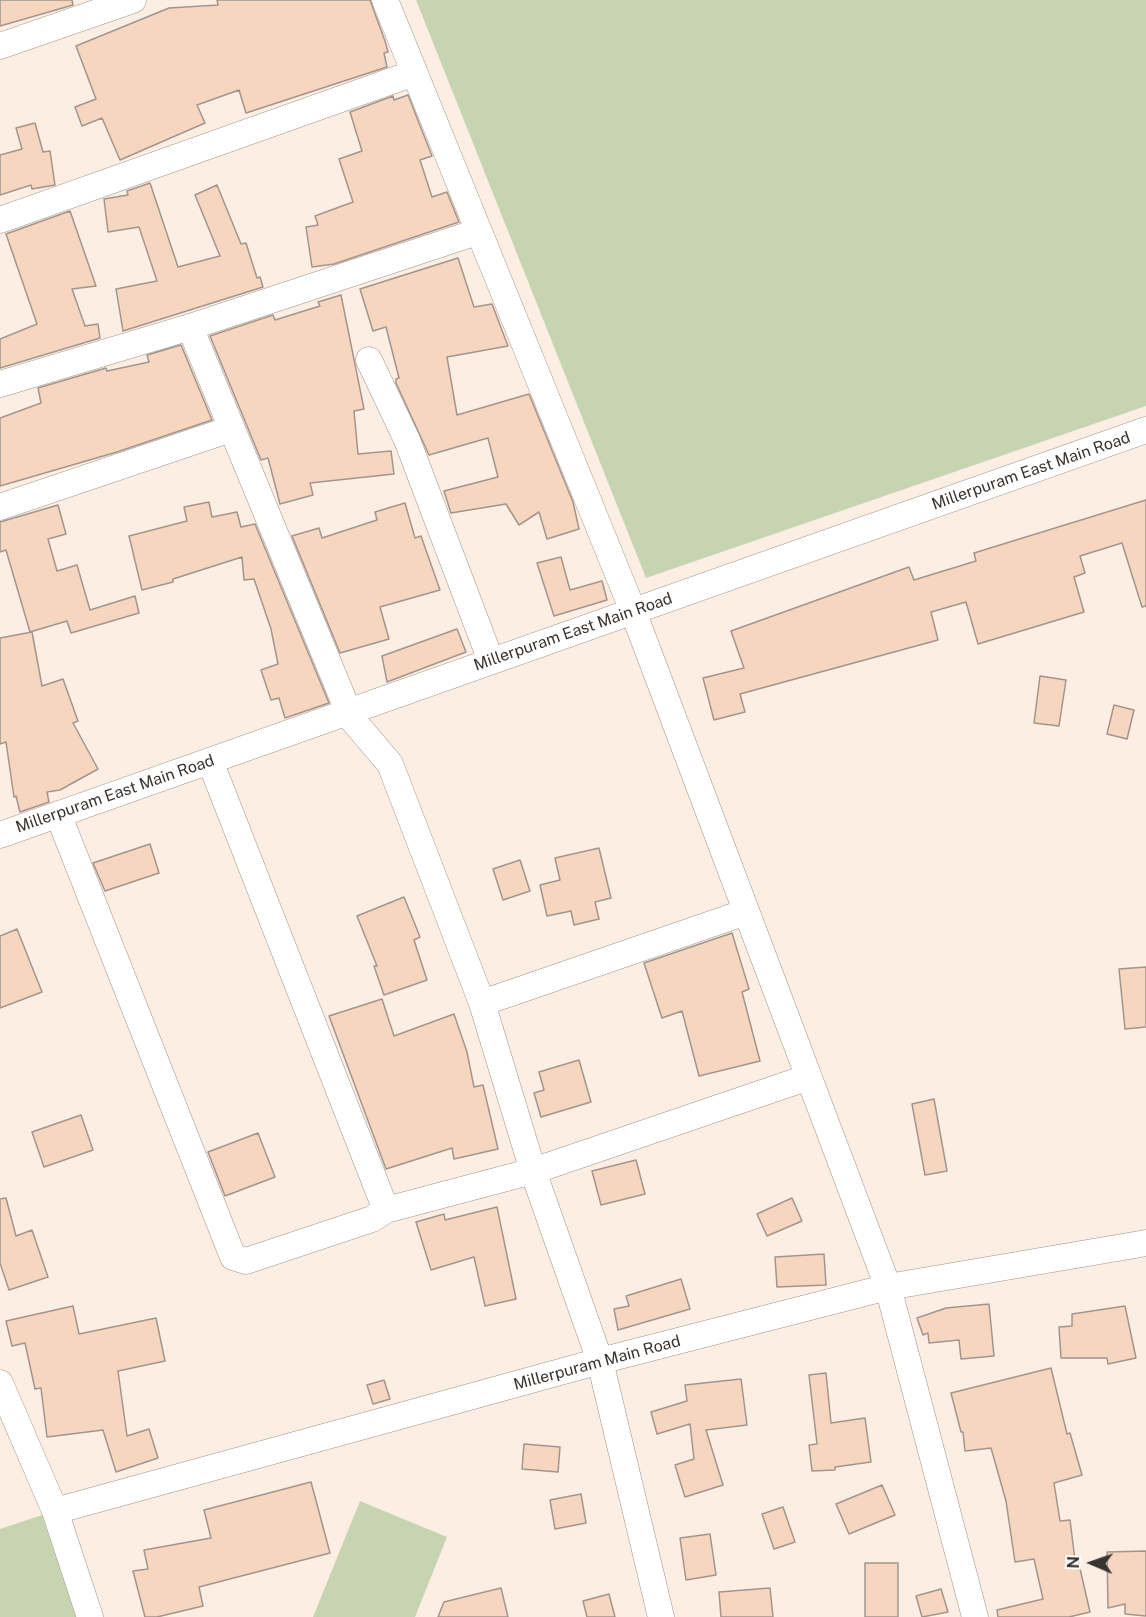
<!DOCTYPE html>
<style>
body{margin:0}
#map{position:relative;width:1146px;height:1617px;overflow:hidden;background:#fdeee4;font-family:"Public Sans",sans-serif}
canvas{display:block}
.north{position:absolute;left:1062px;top:1533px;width:60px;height:60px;-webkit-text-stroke:4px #fff;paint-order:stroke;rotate:272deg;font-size:16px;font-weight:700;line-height:24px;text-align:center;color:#38332f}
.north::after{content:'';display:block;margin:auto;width:21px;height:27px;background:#38332f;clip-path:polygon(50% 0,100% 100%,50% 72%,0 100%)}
</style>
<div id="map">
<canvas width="1146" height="1617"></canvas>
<div class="north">N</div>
</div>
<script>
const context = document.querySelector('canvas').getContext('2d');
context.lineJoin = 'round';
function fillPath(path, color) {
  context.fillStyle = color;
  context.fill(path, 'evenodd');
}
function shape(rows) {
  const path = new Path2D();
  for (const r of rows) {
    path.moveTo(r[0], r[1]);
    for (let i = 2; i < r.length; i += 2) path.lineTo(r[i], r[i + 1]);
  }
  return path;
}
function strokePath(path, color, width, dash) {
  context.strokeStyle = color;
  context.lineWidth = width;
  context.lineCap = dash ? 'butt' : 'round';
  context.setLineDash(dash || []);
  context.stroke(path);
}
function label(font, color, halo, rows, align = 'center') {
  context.font = font + ' "Public Sans",sans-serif';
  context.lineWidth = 4.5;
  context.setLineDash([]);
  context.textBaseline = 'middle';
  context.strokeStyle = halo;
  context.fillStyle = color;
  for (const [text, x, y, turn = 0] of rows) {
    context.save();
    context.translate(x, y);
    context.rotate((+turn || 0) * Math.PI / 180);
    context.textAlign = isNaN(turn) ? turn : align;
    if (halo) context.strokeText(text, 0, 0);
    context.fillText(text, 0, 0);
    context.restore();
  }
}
const green = shape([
 [416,0,1146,0,1146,406,646,578],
 [360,1501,447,1537,415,1617,313,1617],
 [42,1515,76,1617,0,1617,0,1529]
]);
const building = shape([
 [0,0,72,0,73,5,0,26,0,0],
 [217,0,370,0,385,41,388,52,384,53,387,67,246,113,239,90,197,105,205,123,120,160,102,118,82,126,75,107,96,99,76,46,169,8,218,5,217,0],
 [408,95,432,156,420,160,432,197,447,192,459,222,334,264,312,267,306,227,318,225,315,216,353,202,339,159,362,151,350,112,393,96,394,100,408,95],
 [35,123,43,152,50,151,55,185,32,189,31,185,0,195,0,155,22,149,16,128,35,123],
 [150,183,178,267,220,256,195,195,217,185,241,244,246,243,257,278,260,277,263,287,123,331,116,289,157,281,139,227,108,232,104,199,128,195,127,191,150,183],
 [70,211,96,286,72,289,85,326,98,324,100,338,0,368,0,339,37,324,6,234,70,211],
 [458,258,474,307,492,304,508,346,447,357,457,415,529,394,573,502,579,529,547,539,539,512,519,525,506,504,451,513,444,491,498,477,488,438,429,455,396,383,396,379,399,378,386,327,373,331,360,289,458,258],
 [341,295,364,409,354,411,358,454,391,451,394,474,310,483,313,495,280,504,268,458,261,460,210,336,273,315,275,320,320,306,318,302,341,295],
 [181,345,212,420,117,452,0,486,0,418,41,403,38,388,106,368,107,371,149,362,147,355,181,345],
 [1146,500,1146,606,1142,607,1122,543,1080,556,1085,573,1074,577,1084,612,978,644,966,602,931,612,938,640,740,694,745,712,714,720,703,678,744,668,731,631,909,567,914,580,976,561,974,553,1146,500],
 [209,502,212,517,237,512,241,527,255,524,329,703,285,718,279,698,271,700,261,670,278,664,271,629,254,579,244,580,242,557,173,579,173,582,142,590,129,536,187,521,184,507,209,502],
 [405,503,415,538,421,536,440,590,380,607,389,639,340,653,292,536,319,528,322,538,377,520,375,512,405,503],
 [58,505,66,534,48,539,57,571,77,565,90,610,135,596,139,613,71,633,67,621,30,632,6,550,0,552,0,522,58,505],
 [561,557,570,590,602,581,607,600,554,616,537,563,561,557],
 [457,629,466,652,387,682,382,656,457,629],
 [32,632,42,686,63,679,78,721,73,723,98,769,60,790,47,792,49,802,20,812,16,796,14,797,6,742,0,744,0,638,32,632],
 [1040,676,1066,680,1059,726,1034,723,1040,676],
 [1114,705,1134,710,1127,739,1107,734,1114,705],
 [150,844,159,873,105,891,93,863,150,844],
 [599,848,611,898,595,902,599,919,574,925,571,911,547,916,540,885,560,880,555,858,599,848],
 [520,860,530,891,503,900,493,869,520,860],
 [404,897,420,937,414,940,427,980,384,995,374,966,377,966,357,916,404,897],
 [17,929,42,992,0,1008,0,936,17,929],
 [732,933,749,989,742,992,760,1061,699,1076,682,1011,662,1018,644,963,732,933],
 [1146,967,1146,1027,1125,1029,1119,969,1146,967],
 [382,999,394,1036,454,1014,467,1052,474,1087,483,1085,498,1149,454,1159,452,1148,386,1169,329,1016,382,999],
 [579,1060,591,1102,541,1117,534,1093,544,1090,539,1072,579,1060],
 [934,1099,947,1171,925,1175,912,1104,934,1099],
 [81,1115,93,1150,44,1167,32,1132,81,1115],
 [258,1133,275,1177,225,1196,208,1152,258,1133],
 [636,1160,645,1194,601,1205,592,1171,636,1160],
 [6,1198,16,1236,32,1230,48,1277,9,1290,0,1263,0,1199,6,1198],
 [792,1198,802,1221,767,1236,757,1214,792,1198],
 [497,1207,516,1299,485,1306,474,1257,431,1270,416,1222,444,1214,445,1220,497,1207],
 [824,1254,826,1285,777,1287,775,1257,824,1254],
 [681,1279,690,1309,618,1330,614,1309,629,1306,626,1296,681,1279],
 [989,1304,994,1356,961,1359,959,1340,929,1343,928,1333,923,1335,917,1318,946,1308,989,1304],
 [73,1306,79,1334,156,1318,165,1361,118,1371,127,1436,149,1429,158,1458,116,1472,103,1430,47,1437,41,1388,35,1389,25,1343,12,1346,6,1321,73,1306],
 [1125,1306,1136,1358,1108,1364,1107,1358,1061,1358,1059,1327,1072,1326,1072,1314,1125,1306],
 [1051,1368,1067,1434,1070,1433,1082,1475,1054,1483,1060,1521,1070,1520,1075,1560,1078,1560,1090,1612,1069,1617,998,1617,997,1610,1043,1599,1034,1559,1015,1562,1006,1501,991,1448,965,1451,963,1432,961,1432,951,1393,1051,1368],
 [826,1373,831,1423,865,1418,871,1462,835,1467,835,1470,812,1471,809,1445,817,1444,809,1375,826,1373],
 [741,1379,747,1425,706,1430,723,1485,685,1497,675,1465,694,1459,690,1424,657,1434,651,1412,687,1401,685,1385,741,1379],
 [384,1380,390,1399,373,1404,367,1385,384,1380],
 [524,1444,560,1447,558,1472,522,1469,524,1444],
 [311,1482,330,1553,199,1587,203,1606,157,1617,145,1617,133,1571,148,1569,144,1550,211,1538,204,1510,311,1482],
 [882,1485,895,1515,849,1534,836,1504,882,1485],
 [581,1494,586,1523,555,1529,550,1500,581,1494],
 [783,1507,795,1542,774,1549,762,1514,783,1507],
 [710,1534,716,1575,686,1580,680,1538,710,1534],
 [1146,1551,1146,1616,1125,1614,1125,1604,1108,1608,1107,1552,1146,1551],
 [865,1563,898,1563,898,1617,865,1617,865,1563],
 [501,1588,508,1617,438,1617,444,1602,501,1588],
 [770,1588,773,1617,721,1617,719,1592,770,1588],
 [941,1589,948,1612,922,1617,916,1596,941,1589],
 [609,1594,615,1617,587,1617,583,1601,609,1594]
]);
const minor = shape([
 [385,0,633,611,888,1287,975,1617],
 [0,46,133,0],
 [0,220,414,73],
 [190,327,351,718,390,764,482,1003,533,1171,600,1361,661,1617],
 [369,360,407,440,491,661],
 [0,384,190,327,477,232],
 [0,507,231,429],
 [210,761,386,1210],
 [58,814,233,1257,246,1261,372,1219,386,1210,533,1171,809,1077],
 [0,835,1146,430],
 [482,1003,746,912],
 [0,1383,55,1511,90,1617],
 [55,1511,600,1361,888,1287,1146,1243]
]);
const streetNames = [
 ["Millerpuram East Main Road",1031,471,-19],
 ["Millerpuram East Main Road",573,632,-19],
 ["Millerpuram East Main Road",115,794,-19],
 ["Millerpuram Main Road",597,1363,-15]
];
fillPath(green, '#c7d4b2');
fillPath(building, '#f7d6c0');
strokePath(building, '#a3958c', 1.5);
strokePath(minor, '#a1938a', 27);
strokePath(minor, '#fff', 26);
label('16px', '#38332f', '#fff', streetNames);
</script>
